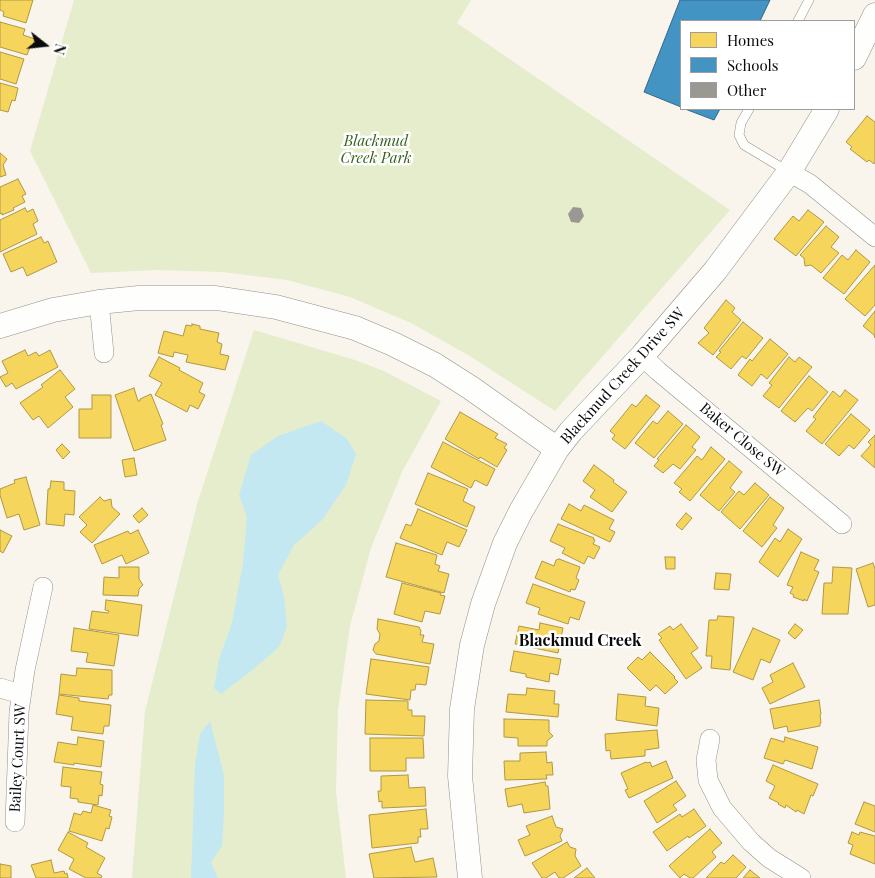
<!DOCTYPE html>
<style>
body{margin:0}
#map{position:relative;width:875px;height:878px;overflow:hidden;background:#f9f5ec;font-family:"Playfair Display",serif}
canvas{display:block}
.legend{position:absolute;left:680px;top:20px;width:175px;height:90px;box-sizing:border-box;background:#fff;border:1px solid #9d9d9d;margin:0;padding:6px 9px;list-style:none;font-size:15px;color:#0a0a0a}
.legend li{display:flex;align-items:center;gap:10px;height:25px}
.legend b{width:25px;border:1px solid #9d9d9d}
.north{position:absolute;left:20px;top:20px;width:50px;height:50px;-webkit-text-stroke:4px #fff;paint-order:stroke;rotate:106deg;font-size:14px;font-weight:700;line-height:20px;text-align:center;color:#0a0a0a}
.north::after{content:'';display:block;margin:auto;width:18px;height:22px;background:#0a0a0a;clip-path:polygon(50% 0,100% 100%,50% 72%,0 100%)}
</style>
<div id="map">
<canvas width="875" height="878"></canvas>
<ul class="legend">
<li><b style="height:14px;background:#f6d55c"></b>Homes</li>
<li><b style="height:14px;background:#4393c3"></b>Schools</li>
<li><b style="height:14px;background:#9b9893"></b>Other</li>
</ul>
<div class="north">N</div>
</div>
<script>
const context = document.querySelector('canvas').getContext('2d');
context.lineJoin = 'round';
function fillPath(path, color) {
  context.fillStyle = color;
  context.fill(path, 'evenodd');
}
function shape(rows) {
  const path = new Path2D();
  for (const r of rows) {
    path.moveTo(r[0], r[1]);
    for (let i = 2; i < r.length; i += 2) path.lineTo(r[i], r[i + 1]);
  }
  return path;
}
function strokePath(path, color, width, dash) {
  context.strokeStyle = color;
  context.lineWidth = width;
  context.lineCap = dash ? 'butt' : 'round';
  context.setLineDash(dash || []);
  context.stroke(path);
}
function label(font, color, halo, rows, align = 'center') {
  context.font = font + ' "Playfair Display",serif';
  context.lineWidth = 5;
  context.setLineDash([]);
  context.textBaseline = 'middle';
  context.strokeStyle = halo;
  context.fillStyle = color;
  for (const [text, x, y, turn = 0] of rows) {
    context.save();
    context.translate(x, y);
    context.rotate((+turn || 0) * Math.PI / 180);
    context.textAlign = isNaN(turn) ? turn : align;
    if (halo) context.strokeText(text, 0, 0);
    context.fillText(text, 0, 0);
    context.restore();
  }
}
const green = shape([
 [74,0,471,0,457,23,730,210,555,411,468,355,411,323,350,297,287,280,222,272,157,270,91,273,30,151],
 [254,330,355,360,384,371,441,401,402,472,371,548,350,626,338,710,336,791,346,878,132,878,145,711,198,501]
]);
const water = shape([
 [321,421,347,439,356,454,346,485,322,520,294,545,278,575,284,597,287,627,279,647,251,671,221,694,214,688,219,659,232,623,243,563,247,517,239,495,251,455,278,436],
 [210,721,224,775,224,813,222,846,211,862,218,878,191,878,195,764,200,734]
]);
const homes = shape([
 [0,0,33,0,26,23,3,16,4,12,0,10,0,0],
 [0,22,25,29,23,35,35,39,32,47,30,47,27,55,0,47,0,22],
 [0,52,24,59,16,84,0,79,0,52],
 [0,83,18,88,15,101,12,100,8,112,0,110,0,83],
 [867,116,875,122,875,162,874,164,869,160,867,162,850,149,852,147,846,142,867,116],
 [0,153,7,159,3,165,6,175,0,177,0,153],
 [18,179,26,194,22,196,25,202,13,208,14,210,2,215,2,213,0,214,0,187,18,179],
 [25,208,27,212,33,209,38,221,33,224,37,234,0,252,0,220,25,208],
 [808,210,824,222,796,256,774,239,793,216,799,221,808,210],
 [826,226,839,237,831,247,839,253,821,273,811,265,805,266,804,258,800,255,826,226],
 [41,237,44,243,48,241,57,262,27,276,23,267,11,272,3,254,41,237],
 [856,250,870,262,844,294,823,278,842,255,848,260,856,250],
 [875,265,875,305,865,316,845,299,875,265],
 [726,300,735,308,732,312,741,320,713,355,698,343,709,333,704,328,726,300],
 [875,311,875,338,874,335,863,326,875,311],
 [743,322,763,338,746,359,742,356,731,369,716,357,721,352,719,351,743,322],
 [192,324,200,326,200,329,219,333,217,342,222,344,220,354,229,356,225,370,186,362,188,355,174,352,173,357,158,353,164,331,183,336,186,325,192,326,192,324],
 [770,339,788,354,767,379,761,374,752,386,738,375,750,359,752,361,770,339],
 [25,350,28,356,36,352,39,356,50,350,58,367,16,389,12,383,6,387,0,377,8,373,2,361,25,350],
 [159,357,180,368,179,370,203,383,199,392,205,395,198,409,190,405,187,412,155,395,162,383,149,376,159,357],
 [789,357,795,362,799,357,812,367,779,408,763,396,772,385,769,383,789,357],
 [60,370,75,389,65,397,73,407,48,428,39,416,33,420,20,403,43,387,41,385,60,370],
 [809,376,828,392,812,411,808,408,795,422,781,411,809,376],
 [134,388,138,401,140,401,140,399,151,394,163,424,161,425,166,440,134,451,115,395,134,388],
 [845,390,858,400,822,444,806,431,816,419,813,417,833,391,840,397,845,390],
 [92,395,111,395,111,438,79,438,79,409,92,409,92,395],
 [646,395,660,406,625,449,612,439,615,435,610,431,632,404,636,407,646,395],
 [668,411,683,424,654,458,635,443,653,421,657,424,668,411],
 [460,412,498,434,495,438,507,444,504,448,507,450,497,467,480,457,479,459,445,439,460,412],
 [851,414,870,430,854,449,849,445,839,456,825,444,851,414],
 [686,425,700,437,692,447,696,450,680,469,673,464,663,473,654,466,659,460,657,459,686,425],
 [875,435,875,468,861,456,871,445,868,442,875,435],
 [443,442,495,469,487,486,475,480,471,488,431,467,443,442],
 [62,444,70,452,63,459,56,450,62,444],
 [711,447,725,459,690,501,679,492,682,489,674,483,697,456,702,460,711,447],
 [134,458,137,475,125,477,122,460,134,458],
 [729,461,742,472,730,488,735,492,719,511,700,495,729,461],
 [594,465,614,480,613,482,627,492,612,512,590,497,595,490,583,481,594,465],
 [428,473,468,489,463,501,475,507,467,527,415,504,428,473],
 [26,477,40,525,24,530,19,514,7,518,0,495,0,489,15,483,14,480,26,477],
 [51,481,64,482,64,490,75,491,74,515,65,514,64,526,46,524,48,489,50,489,51,481],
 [755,483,769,495,740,529,721,512,739,491,744,495,755,483],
 [100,497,104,501,111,499,112,507,120,514,92,543,80,532,87,525,79,517,100,497],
 [770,497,784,508,773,525,777,528,762,547,743,531,770,497],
 [569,504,581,511,584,505,614,520,609,529,615,532,610,542,561,519,569,504],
 [142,508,148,515,139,523,133,516,142,508],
 [418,509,467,530,459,547,447,542,442,555,400,538,406,524,411,526,418,509],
 [686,513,692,518,682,530,676,525,686,513],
 [558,524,594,538,593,539,595,540,593,544,600,547,594,559,588,556,584,564,562,553,565,548,550,541,558,524],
 [788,529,802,539,778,577,759,562,775,538,780,542,788,529],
 [0,530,12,536,3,553,0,551,0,530],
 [138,530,149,553,126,564,122,555,102,564,94,545,128,531,130,534,138,530],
 [396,543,437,555,435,564,440,566,438,571,449,574,444,593,386,577,396,543],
 [801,552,819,560,814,570,819,572,807,601,804,599,804,601,793,597,794,595,790,593,793,587,787,585,801,552],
 [665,557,675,557,675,569,666,569,665,557],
 [559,559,580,567,576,578,579,580,575,590,571,589,570,592,535,578,542,561,554,566,556,560,559,559],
 [873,563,875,569,875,605,868,607,856,569,873,563],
 [119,567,139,567,139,579,143,585,139,589,138,596,103,595,104,577,119,578,119,567],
 [833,567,852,568,848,614,822,614,824,583,832,583,833,567],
 [716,573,731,574,729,590,714,589,716,573],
 [402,583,441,593,440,595,445,596,440,614,425,611,422,622,394,614,402,583],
 [533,584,585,602,579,620,570,617,568,624,538,614,540,608,526,603,533,584],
 [106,600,142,605,138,636,89,629,92,611,108,613,109,611,105,610,106,600],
 [718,616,734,617,730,670,711,668,712,656,706,656,709,620,717,620,718,616],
 [378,619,419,627,421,631,420,635,424,635,422,642,434,644,430,664,376,654,373,650,375,644,379,641,380,634,377,629,378,619],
 [540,623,563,628,558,653,515,644,519,626,539,630,540,623],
 [681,624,698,648,691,653,702,668,686,679,659,640,662,638,658,634,670,626,673,630,681,624],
 [795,624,803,630,795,639,788,633,795,624],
 [74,628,119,635,114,666,86,662,88,653,71,651,74,628],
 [753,628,780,640,770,663,761,659,753,680,733,672,753,628],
 [514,651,561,659,558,675,550,673,549,682,526,677,526,674,510,671,514,651],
 [650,652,675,677,674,678,678,682,665,694,656,685,650,691,627,668,638,657,642,660,650,652],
 [371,659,429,667,426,685,416,684,415,690,411,690,410,700,366,694,371,659],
 [793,663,805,687,770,704,762,688,773,682,770,675,793,663],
 [77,668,112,670,112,695,109,695,108,699,59,694,61,674,76,676,77,668],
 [527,688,555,691,554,704,559,704,558,717,506,712,508,694,526,695,527,688],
 [618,694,646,697,645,706,659,708,657,726,616,720,618,694],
 [59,695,79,698,79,701,111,705,109,726,104,726,103,734,71,730,73,717,56,714,59,695],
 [366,700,408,701,408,710,412,710,412,716,425,716,424,736,365,734,366,700],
 [819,700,821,714,820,715,821,723,820,723,820,726,788,732,787,726,774,729,770,709,819,700],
 [504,719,549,720,549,732,553,736,547,741,547,746,518,746,518,738,504,737,504,719],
 [657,730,659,748,645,750,645,756,611,759,610,750,606,751,605,734,657,730],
 [78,737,104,741,101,767,74,763,74,765,54,762,58,742,77,745,78,737],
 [785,737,818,747,812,769,785,760,783,764,764,758,771,738,784,742,785,737],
 [370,738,423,738,424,758,406,758,406,771,370,771,370,738],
 [546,752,547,763,552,762,553,775,546,775,547,779,505,780,504,761,520,761,520,753,546,752],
 [666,761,673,778,629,798,625,790,628,789,621,773,646,762,647,763,650,762,652,767,666,761],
 [773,765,818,784,813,796,811,795,804,814,797,810,796,812,786,805,785,808,778,804,779,803,769,798,775,786,766,781,773,765],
 [63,767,102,772,100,784,103,785,102,796,99,795,98,805,78,802,78,799,70,798,71,787,61,786,63,767],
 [408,775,409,788,425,787,426,806,382,808,382,801,379,802,378,791,381,791,381,776,408,775],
 [676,781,686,796,673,805,677,810,657,823,644,801,676,781],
 [545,782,546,786,548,786,550,809,524,813,522,804,508,807,505,789,545,782],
 [864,802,875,806,875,832,855,824,864,802],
 [93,805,111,810,109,816,112,817,109,829,106,828,102,841,69,831,74,813,81,815,83,811,91,813,93,805],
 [426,809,428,829,420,829,421,837,418,837,418,843,372,848,369,815,426,809],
 [694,809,706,826,689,838,688,836,667,851,653,832,680,814,682,817,694,809],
 [552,816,556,827,563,829,560,836,562,841,525,856,518,840,530,835,526,826,552,816],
 [710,829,722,843,712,852,716,857,693,878,690,878,684,874,680,878,669,866,710,829],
 [68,832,88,843,86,847,105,858,97,873,102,876,101,878,86,878,69,869,74,859,58,850,68,832],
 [852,832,859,835,860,832,875,836,875,864,850,854,853,845,848,843,852,832],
 [567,842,570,847,576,849,575,856,581,866,563,878,559,878,555,872,546,878,542,878,532,863,567,842],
 [411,847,415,862,433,858,437,877,374,878,369,854,411,847],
 [733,855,746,867,736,878,706,878,721,862,724,864,733,855],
 [51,860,54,873,64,871,65,874,67,873,68,878,36,878,31,865,51,860],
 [0,864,11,866,11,878,0,878,0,864],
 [587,868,595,878,574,878,587,868],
 [750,870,760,878,743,878,750,870]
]);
const schools = shape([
 [680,0,770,0,760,21,681,21,681,107,644,92,680,0],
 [685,109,720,109,714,120,685,109]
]);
const building = shape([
 [573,207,581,208,584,216,579,223,571,222,568,214]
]);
const service = shape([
 [798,21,809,0],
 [749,109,741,123,739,135,744,145,789,172]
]);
const minor = shape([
 [789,172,810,184,875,237],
 [99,302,104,353],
 [642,356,658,371,842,524],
 [0,688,21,694],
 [710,739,706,760,708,780,722,808,751,842,769,858,801,878],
 [15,822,19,712,25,670,43,587]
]);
const tertiary = shape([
 [854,58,875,15],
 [0,326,53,310,99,302,139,298,216,298,276,307,355,328,393,344,435,365,471,388,557,449],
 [470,878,460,776,462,709,472,645,483,604,505,543,521,511,557,449,571,431,642,356,715,271,789,172,827,109]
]);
const parkNames = [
 ["Blackmud",376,141],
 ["Creek Park",376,158]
];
const streetNames = [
 ["Blackmud Creek Drive SW",623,376,-48],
 ["Baker Close SW",742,440,40],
 ["Bailey Court SW",18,758,-87]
];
const neighbourhoodNames = [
 ["Blackmud Creek",580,641]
];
fillPath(green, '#e5edcd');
fillPath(water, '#c4e8f2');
fillPath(homes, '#f6d55c');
strokePath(homes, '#af9843', 1);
fillPath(schools, '#4393c3');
strokePath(schools, '#326a8c', 1);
fillPath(building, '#9b9893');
strokePath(service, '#92908c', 10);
strokePath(minor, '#92908c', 20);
strokePath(tertiary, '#92908c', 25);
strokePath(service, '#fefefc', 9);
strokePath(minor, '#fefefc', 19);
strokePath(tertiary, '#fefefc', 24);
label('italic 15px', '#345f1d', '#fff', parkNames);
label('15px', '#0a0a0a', '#fff', streetNames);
label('bold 16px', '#0a0a0a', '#fff', neighbourhoodNames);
</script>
